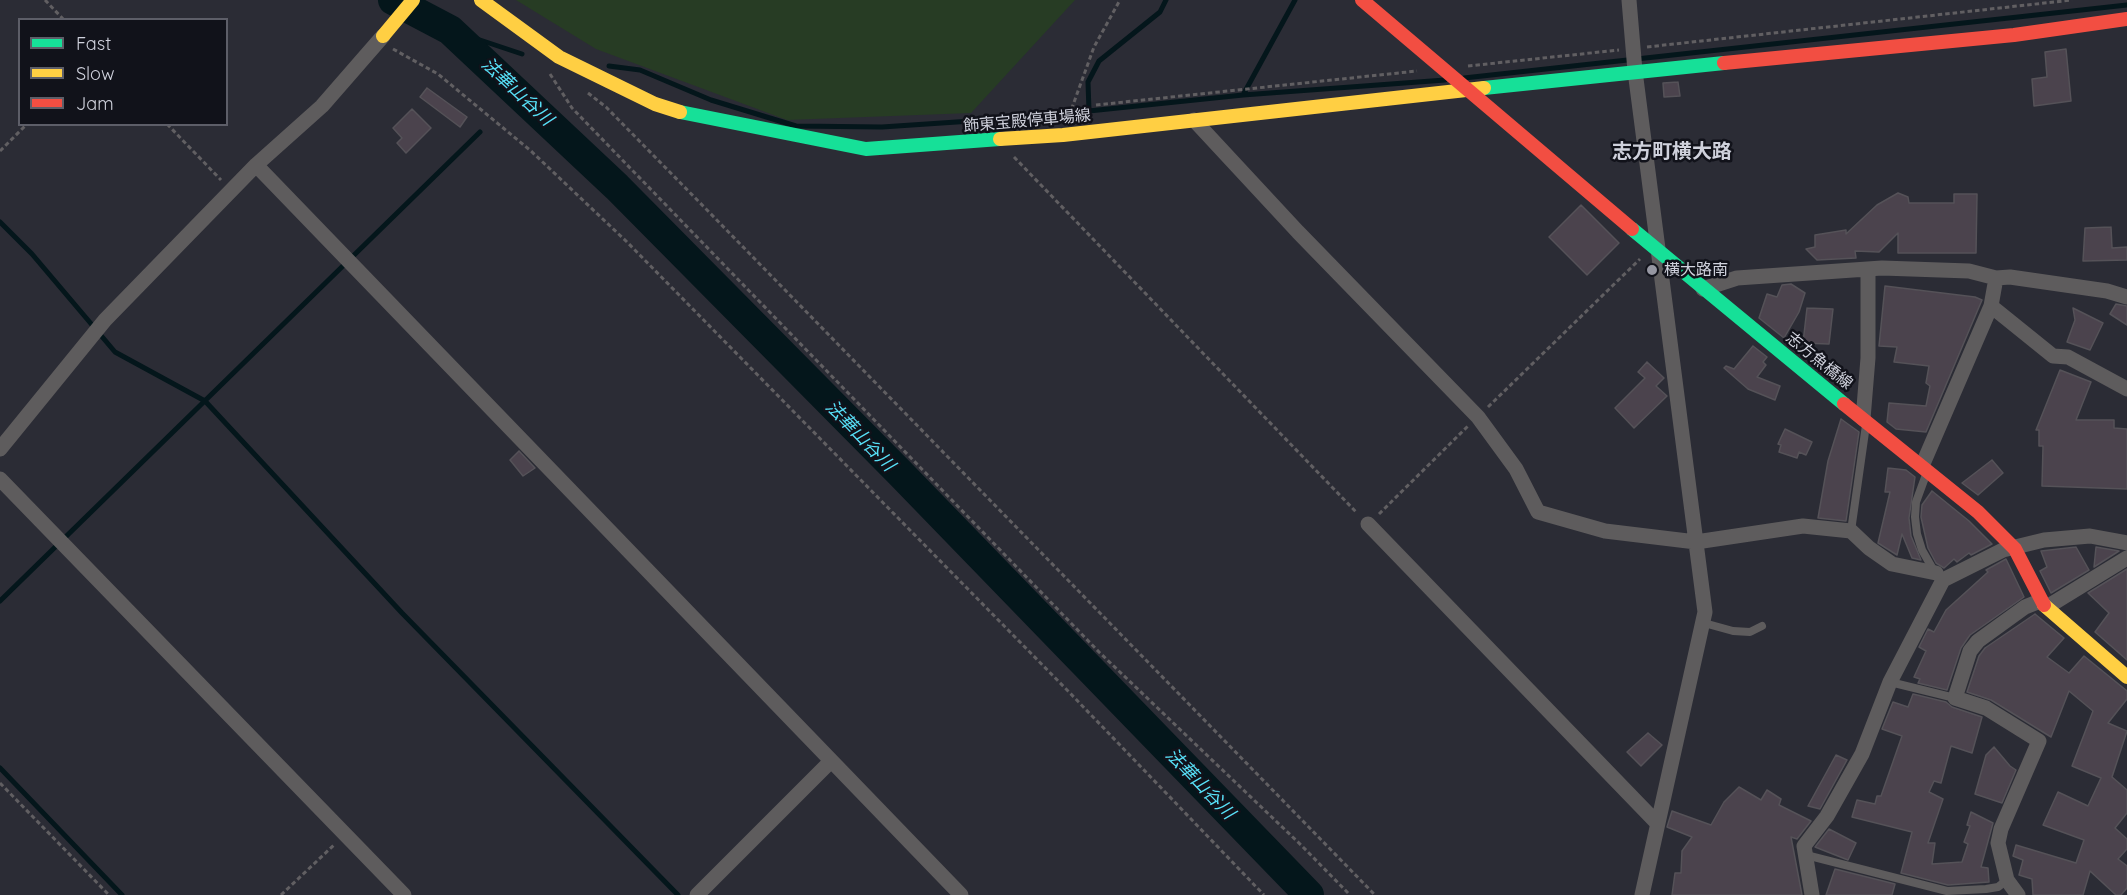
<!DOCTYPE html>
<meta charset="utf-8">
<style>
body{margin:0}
#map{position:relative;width:2127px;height:895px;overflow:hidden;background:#2b2c35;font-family:Quicksand,sans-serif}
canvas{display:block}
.legend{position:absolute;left:18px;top:18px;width:210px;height:108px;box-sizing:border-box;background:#11121a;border:2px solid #5d5e68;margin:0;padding:8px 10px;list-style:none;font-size:18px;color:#cfd1dc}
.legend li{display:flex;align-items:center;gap:12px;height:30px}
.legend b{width:30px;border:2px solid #5d5e68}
</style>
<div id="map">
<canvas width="2127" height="895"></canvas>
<ul class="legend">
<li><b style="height:8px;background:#16e098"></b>Fast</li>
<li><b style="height:8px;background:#ffcf43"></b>Slow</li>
<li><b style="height:8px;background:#f24e42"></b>Jam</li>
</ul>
</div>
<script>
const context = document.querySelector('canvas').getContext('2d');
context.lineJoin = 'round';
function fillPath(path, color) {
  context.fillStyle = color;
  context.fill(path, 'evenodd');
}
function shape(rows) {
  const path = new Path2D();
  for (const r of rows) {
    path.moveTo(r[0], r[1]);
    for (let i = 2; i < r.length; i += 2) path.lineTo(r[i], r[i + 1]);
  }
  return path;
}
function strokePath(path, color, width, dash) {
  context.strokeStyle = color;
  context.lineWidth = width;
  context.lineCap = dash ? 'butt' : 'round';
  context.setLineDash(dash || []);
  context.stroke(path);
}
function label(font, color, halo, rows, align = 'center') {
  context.font = font + ' Quicksand,"Noto Sans JP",sans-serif';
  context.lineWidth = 5;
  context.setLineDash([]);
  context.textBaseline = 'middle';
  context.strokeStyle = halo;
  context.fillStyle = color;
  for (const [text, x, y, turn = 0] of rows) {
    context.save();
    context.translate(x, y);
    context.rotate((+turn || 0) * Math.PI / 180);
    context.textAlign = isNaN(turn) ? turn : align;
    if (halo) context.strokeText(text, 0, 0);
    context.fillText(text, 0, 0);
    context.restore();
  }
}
const green = shape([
 [516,0,1075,0,971,113,787,120,596,49]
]);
const stream = shape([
 [450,30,522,54],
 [609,66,640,70,711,100,796,126,882,127,1031,117,1243,95,1445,80],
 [1464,78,2127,5],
 [1243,95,1295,0],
 [1089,111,1088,82,1099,61,1160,12,1166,0],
 [0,222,32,254,115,352,205,401,402,613,678,895],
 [0,601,480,132],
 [0,768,122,895]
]);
const river = shape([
 [393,0,450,30,617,187,900,473,1309,895]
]);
const building = shape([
 [2066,49,2071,101,2034,106,2032,79,2047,77,2045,52,2066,49],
 [1678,82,1680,96,1664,97,1663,83,1678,82],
 [427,88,467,117,460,127,420,97,427,88],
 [412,109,431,128,406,153,397,143,402,138,393,128,412,109],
 [1898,193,1908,197,1909,203,1954,203,1954,194,1977,194,1976,253,1898,253,1898,233,1879,252,1855,251,1856,258,1817,260,1806,249,1815,247,1815,235,1846,230,1846,234,1877,205,1898,193],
 [1581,205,1619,243,1587,275,1549,237,1581,205],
 [2111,227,2112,248,2127,247,2127,260,2083,261,2085,228,2111,227],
 [1791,284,1805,293,1799,312,1784,338,1759,318,1767,294,1777,297,1782,285,1791,284],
 [1885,286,1975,297,1982,300,1926,432,1896,429,1887,422,1889,403,1926,406,1930,386,1926,383,1929,366,1894,362,1897,347,1879,346,1885,286],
 [2116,304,2127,306,2127,325,2110,314,2116,304],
 [1807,308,1833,309,1829,344,1803,343,1807,308],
 [2073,308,2103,323,2090,350,2067,342,2075,320,2073,308],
 [1753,346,1767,357,1763,362,1766,365,1757,377,1780,386,1775,400,1748,389,1724,368,1726,366,1734,369,1753,346],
 [1647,362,1664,378,1656,386,1667,396,1634,428,1615,408,1645,378,1638,372,1647,362],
 [2060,370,2091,382,2076,420,2114,420,2114,428,2127,429,2127,489,2042,486,2043,446,2039,446,2039,430,2036,430,2060,370],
 [1841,419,1859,432,1846,521,1818,518,1828,461,1841,419],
 [1785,429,1812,442,1806,455,1799,452,1797,458,1779,452,1781,445,1778,444,1785,429],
 [519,451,535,468,523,476,510,460,519,451],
 [1992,460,2003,473,1978,495,1962,483,1992,460],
 [1888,468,1906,470,1915,477,1909,518,1911,536,1921,560,1912,558,1902,534,1897,555,1878,543,1890,492,1885,492,1888,468],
 [1932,491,1969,521,1992,544,1971,555,1969,553,1957,562,1954,559,1944,568,1936,563,1928,548,1921,517,1922,505,1932,491],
 [2076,547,2089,570,2051,593,2040,571,2047,567,2041,551,2076,547],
 [2096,547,2119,551,2094,567,2096,547],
 [2006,559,2024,597,1970,635,1961,648,1947,690,1918,683,1920,679,1914,677,1926,651,1919,647,1928,629,1934,632,1946,610,1988,572,1986,570,2006,559],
 [2127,569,2127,660,2095,632,2109,613,2088,593,2127,569],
 [2035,614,2064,638,2047,657,2069,673,2084,656,2127,691,2127,699,2108,723,2127,731,2112,777,2127,790,2127,813,2115,828,2127,839,2127,849,2118,859,2127,866,2127,888,2121,895,2116,895,2090,871,2083,895,2033,895,2032,879,2019,875,2023,860,2013,856,2016,845,2076,863,2084,840,2043,825,2058,792,2088,806,2101,778,2072,766,2093,711,2069,691,2051,737,1991,700,1967,692,1979,656,1985,648,2035,614],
 [1913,694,1946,702,1952,707,1982,717,1972,753,1951,746,1941,783,1934,781,1929,792,1943,799,1928,843,1935,843,1932,864,1962,862,1968,844,1964,842,1970,826,1967,825,1971,812,1993,823,1981,867,1988,868,1989,882,1948,885,1901,873,1912,832,1852,817,1857,800,1875,804,1877,796,1881,796,1902,736,1882,729,1893,702,1908,707,1913,694],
 [1648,733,1662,745,1641,766,1627,752,1648,733],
 [1994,747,2010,766,2016,770,2002,803,1975,794,1986,755,1994,747],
 [1836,755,1847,760,1820,809,1808,806,1836,755],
 [1739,787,1761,800,1767,790,1781,799,1779,805,1811,821,1797,839,1791,837,1802,895,1672,895,1675,873,1681,873,1682,851,1692,837,1667,827,1672,811,1711,825,1724,802,1739,787],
 [1829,829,1856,843,1848,860,1815,847,1829,829],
 [1835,869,1895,884,1892,895,1826,895,1835,869]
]);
const path = shape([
 [45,0,64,20],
 [1647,47,2072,0],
 [393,49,438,74,531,151,627,242,1069,692,1264,895],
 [1468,66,1619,50],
 [550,74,572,108,1099,652,1301,845,1350,895],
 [588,93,606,107,708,211,1375,895],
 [1096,105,1417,71],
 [1069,116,1094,47,1120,0],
 [167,124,221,180],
 [0,151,27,124],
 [1014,157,1357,513],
 [1488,407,1640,259],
 [1379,514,1468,426],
 [0,783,109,895],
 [281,895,335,844]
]);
const lane = shape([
 [1927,472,1916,502,1915,517,1917,534,1922,550,1934,571],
 [1851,531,1866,425],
 [1704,623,1733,631,1750,632,1762,626],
 [1890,682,1955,698],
 [1806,855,1947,891,1986,889,1998,887,2007,880]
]);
const street = shape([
 [1629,0,1635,71,1705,612,1642,895],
 [1194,120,1298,232,1478,417,1516,469,1538,512,1605,531,1696,542,1803,526,1851,531,1869,548,1892,564,1936,573],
 [256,165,961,895],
 [1703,289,1737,278,1882,268,1969,271,1996,278,2010,277,2107,291,2127,297],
 [1991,306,2053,356,2068,357,2127,389],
 [1863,419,1868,358,1868,269],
 [0,449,105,320,256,165,322,106,383,36],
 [1922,466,1991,306,1996,278],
 [0,479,404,895],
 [1368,524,1657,823],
 [2047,607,2127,558],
 [697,895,831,761],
 [1812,895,1804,846,1827,816,1862,754,1890,682,1943,580,2003,550,2044,540,2090,536,2127,543],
 [2018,895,2007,880,1998,843,2001,829,2039,741,1986,708,1955,698,1970,651,1978,641,2025,607,2040,601]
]);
const fast = shape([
 [1484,88,1724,63],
 [680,112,866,149,1000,139],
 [1632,229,1844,404]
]);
const slow = shape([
 [481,0,559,57,655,104,680,112],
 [383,36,413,0],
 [1000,139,1063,135,1484,88],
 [2044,605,2127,677]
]);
const jam = shape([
 [1362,0,1632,229],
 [1724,63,2014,35,2127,19],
 [1844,404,1978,512,2015,549,2044,605]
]);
const markers = [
 [1652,270,6,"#9697a2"]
];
const streetNames = [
 ["飾東宝殿停車場線",1027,121,-5],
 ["志方魚橋線",1819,361,39]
];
const poiNames = [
 ["横大路南",1664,270]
];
const waterNames = [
 ["法華山谷川",517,92,43],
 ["法華山谷川",860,436,46],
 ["法華山谷川",1200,784,46]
];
const quarterNames = [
 ["志方町横大路",1672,152]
];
fillPath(green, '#273c24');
strokePath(stream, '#04161b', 5);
strokePath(river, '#04161b', 30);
fillPath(building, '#4b434d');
strokePath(building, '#555258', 1.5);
strokePath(path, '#615f62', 3, [4.5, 3]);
strokePath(lane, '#5e5c5d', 8);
strokePath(street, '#5e5c5d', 15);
strokePath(fast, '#16e098', 14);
strokePath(slow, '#ffcf43', 14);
strokePath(jam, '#f24e42', 14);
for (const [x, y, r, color] of markers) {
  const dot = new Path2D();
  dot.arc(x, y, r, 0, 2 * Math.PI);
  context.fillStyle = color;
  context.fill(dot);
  strokePath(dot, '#11121a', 2);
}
label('16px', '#cfd1dc', '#11121a', streetNames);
label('16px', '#cfd1dc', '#11121a', poiNames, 'left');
label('italic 18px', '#57dff6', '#11121a', waterNames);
label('bold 20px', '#cfd1dc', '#11121a', quarterNames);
</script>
